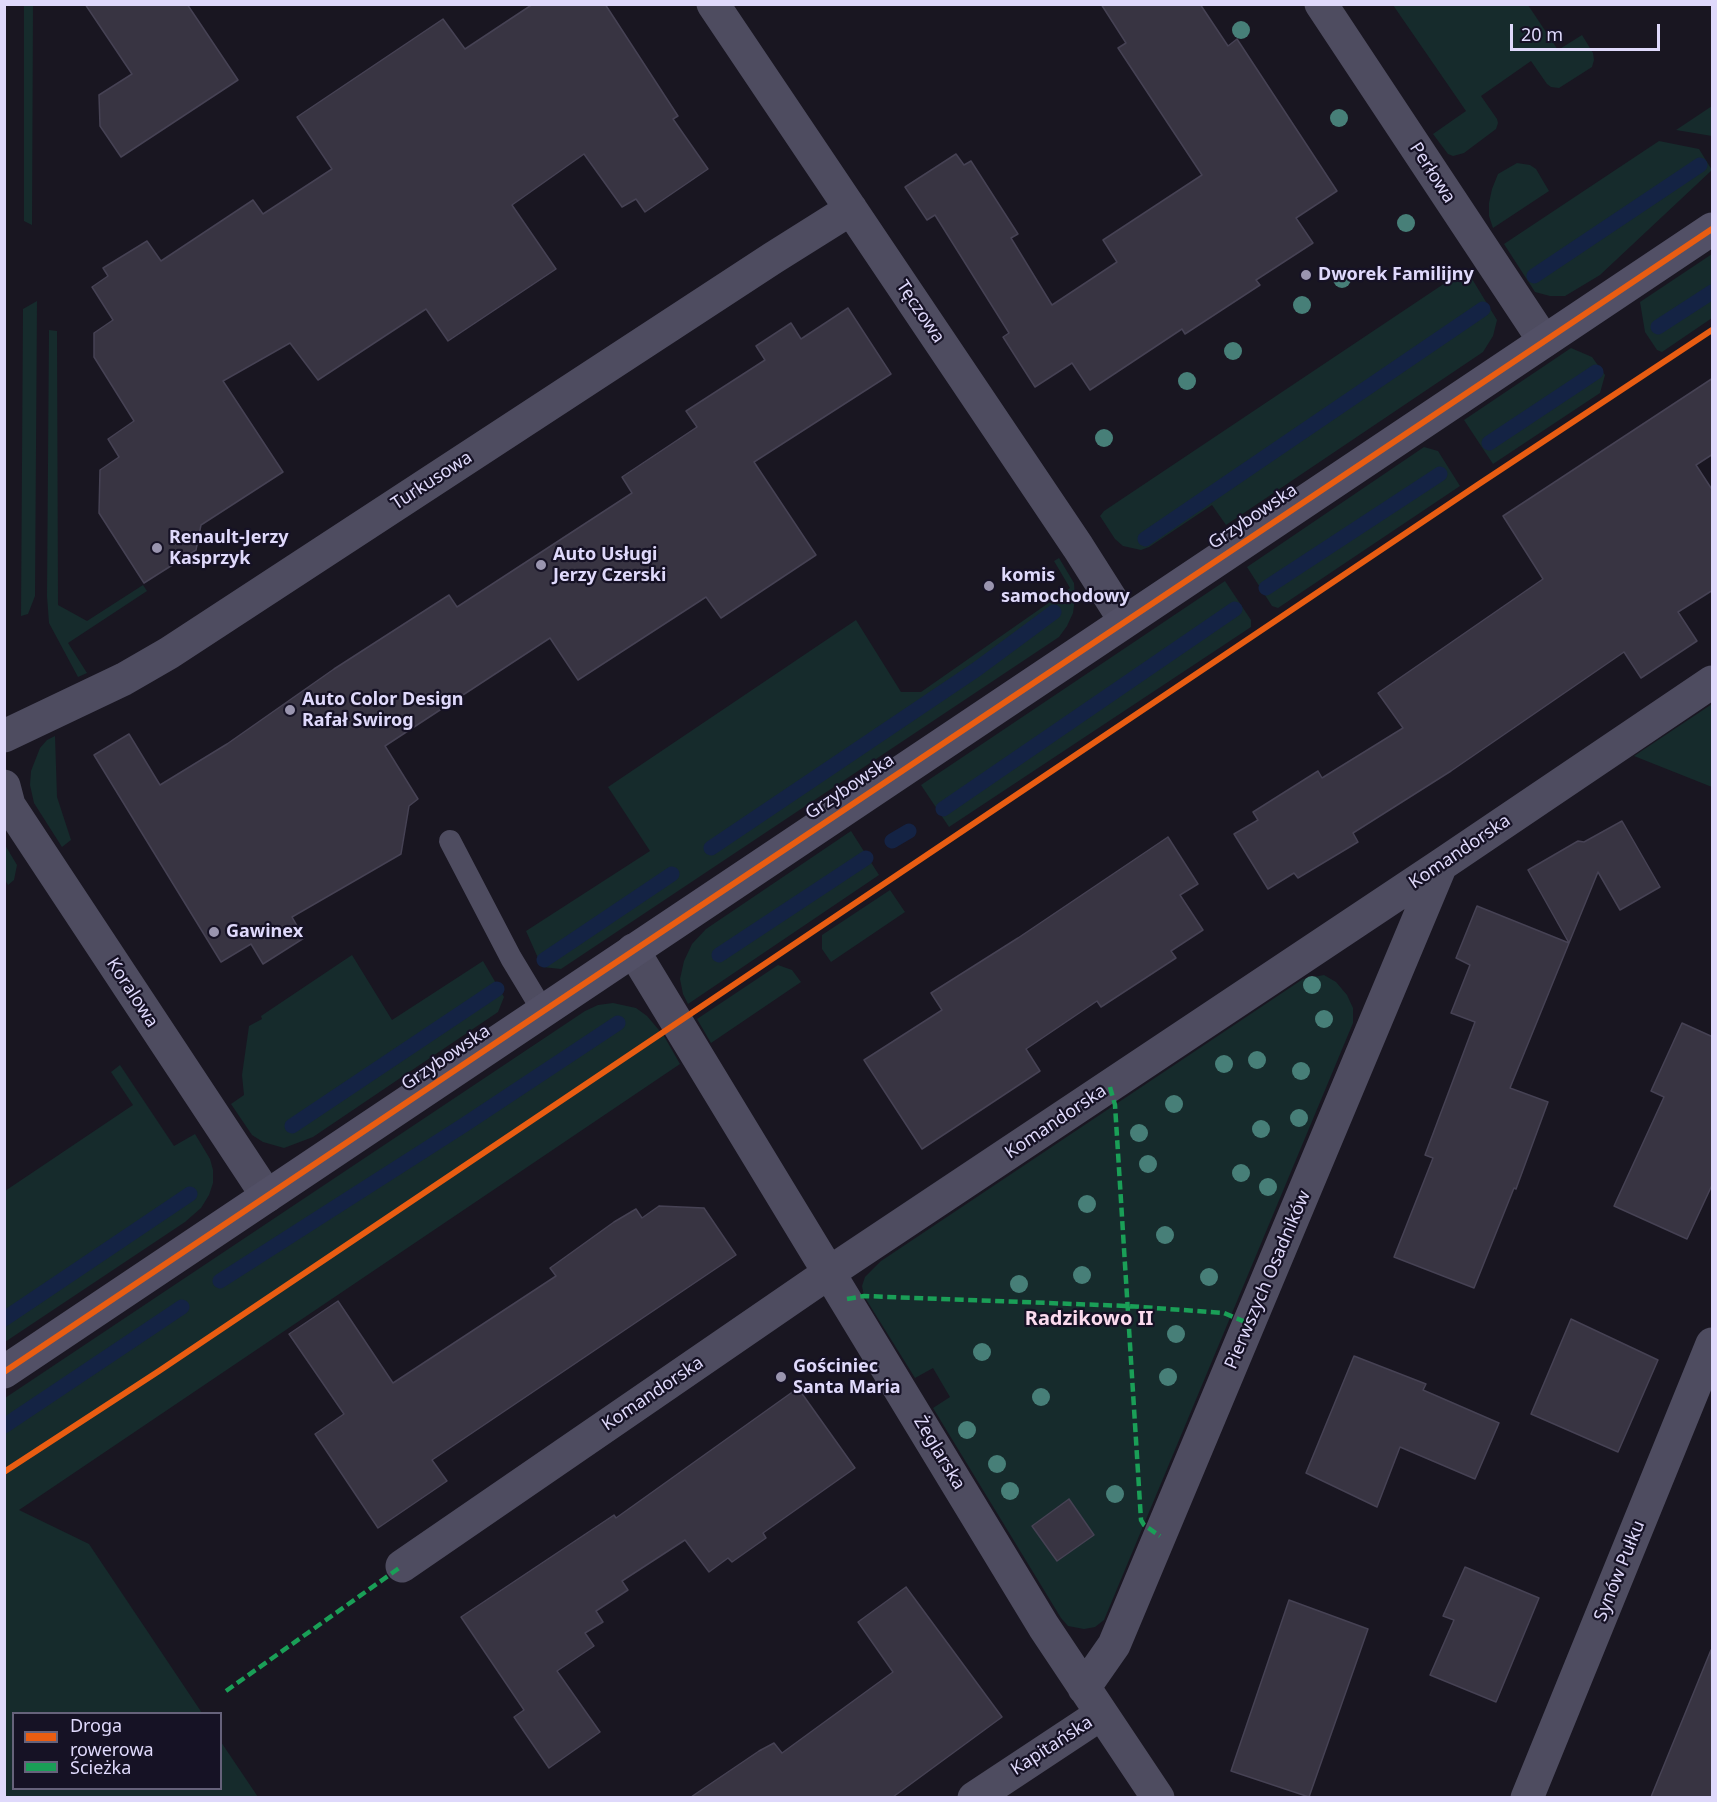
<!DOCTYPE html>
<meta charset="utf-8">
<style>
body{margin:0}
#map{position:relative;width:1717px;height:1802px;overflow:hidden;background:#191621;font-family:"Noto Sans",sans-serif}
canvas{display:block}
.frame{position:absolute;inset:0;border:6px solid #dfd9fb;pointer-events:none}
.legend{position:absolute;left:12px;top:1712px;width:210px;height:78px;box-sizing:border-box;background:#161225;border:2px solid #66627b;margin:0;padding:8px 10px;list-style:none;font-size:18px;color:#dfd9fb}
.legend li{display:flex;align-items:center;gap:12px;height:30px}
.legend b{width:30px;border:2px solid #66627b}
.scale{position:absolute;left:1510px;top:24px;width:150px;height:27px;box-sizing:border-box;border:3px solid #dfd9fb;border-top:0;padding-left:8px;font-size:18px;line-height:21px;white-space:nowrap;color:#dfd9fb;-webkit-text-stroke:4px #161225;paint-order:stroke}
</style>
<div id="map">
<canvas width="1717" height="1802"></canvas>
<div class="frame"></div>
<ul class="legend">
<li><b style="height:8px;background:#e95d12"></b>Droga rowerowa</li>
<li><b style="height:8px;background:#1a9f57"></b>Ścieżka</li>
</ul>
<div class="scale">20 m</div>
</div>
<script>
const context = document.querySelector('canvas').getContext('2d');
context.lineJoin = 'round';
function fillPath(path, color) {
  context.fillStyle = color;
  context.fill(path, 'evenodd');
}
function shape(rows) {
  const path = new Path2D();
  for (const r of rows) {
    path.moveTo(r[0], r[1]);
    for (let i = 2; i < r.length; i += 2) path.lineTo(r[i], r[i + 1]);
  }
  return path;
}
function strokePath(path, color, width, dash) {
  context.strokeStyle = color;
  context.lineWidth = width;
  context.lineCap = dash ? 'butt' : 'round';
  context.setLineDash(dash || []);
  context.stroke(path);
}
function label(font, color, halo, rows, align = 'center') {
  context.font = font + ' "Noto Sans",sans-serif';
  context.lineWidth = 4.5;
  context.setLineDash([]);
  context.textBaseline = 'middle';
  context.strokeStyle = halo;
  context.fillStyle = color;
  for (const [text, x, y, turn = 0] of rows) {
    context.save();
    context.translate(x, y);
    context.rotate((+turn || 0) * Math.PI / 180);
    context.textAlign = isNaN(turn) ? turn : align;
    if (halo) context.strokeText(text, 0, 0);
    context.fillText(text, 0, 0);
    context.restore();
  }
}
const green = shape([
 [33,5,32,225,24,221,24,5],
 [1393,5,1528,5,1558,50,1582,35,1593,53,1594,60,1592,67,1559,88,1551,87,1547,84,1531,61,1481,96,1497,119,1498,123,1496,129,1464,153,1453,156,1448,154,1433,134,1466,111],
 [1712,106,1712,136,1676,130],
 [1659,141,1699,149,1712,170,1600,275,1565,296,1550,296,1535,292,1504,244],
 [1517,163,1530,165,1536,169,1549,191,1493,228,1489,216,1489,203,1492,189,1498,174],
 [1712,254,1712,318,1662,352,1657,350,1645,332,1640,302],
 [1466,269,1497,320,1493,336,1483,352,1226,525,1212,505,1149,547,1141,550,1123,546,1115,539,1100,516,1104,511],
 [37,301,35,596,28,614,21,616,23,309],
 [49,330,57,331,58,605,87,621,143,585,147,591,68,643,87,673,78,677,49,623,47,596],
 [1571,348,1592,357,1605,375,1600,393,1493,464,1464,420],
 [1424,447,1438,451,1460,486,1278,608,1272,606,1247,567],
 [1059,558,1074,583,1075,598,1073,613,1067,626,1059,637,561,969,542,967,526,931,650,851,608,787,856,620,901,692,921,692,1070,588,1054,561],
 [1225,581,1251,620,1251,627,949,827,921,785],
 [1712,704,1712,787,1634,756],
 [55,736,57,797,71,840,62,847,34,803,30,785,31,771,40,748,47,740],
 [851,831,879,875,688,1004,683,994,680,979,684,961,692,944,706,929],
 [5,845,17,865,14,880,8,885,5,880],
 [890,890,905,912,831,962,822,949,822,935],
 [352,955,392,1020,483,961,504,997,498,1012,313,1137,284,1148,263,1142,252,1135,231,1104,244,1095,242,1075,249,1026,262,1019,261,1016],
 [778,965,792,970,801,982,711,1043,697,1019],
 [1324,975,1336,982,1347,995,1353,1008,1353,1023,1104,1620,1095,1627,1084,1629,1068,1626,1061,1618,933,1408,950,1397,933,1368,915,1378,864,1296,862,1286,865,1277,881,1261,1303,979],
 [613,1003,636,1008,647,1016,664,1036,680,1064,19,1510,89,1544,202,1713,14,1714,14,1788,220,1788,221,1742,258,1797,5,1797,5,1398,585,1011,598,1005],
 [120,1065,174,1146,195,1134,210,1159,213,1170,213,1183,209,1195,201,1208,185,1222,5,1342,5,1191,133,1105,111,1072]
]);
const stream = shape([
 [1534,276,1700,165],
 [1658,327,1712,292],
 [1489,443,1596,372],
 [1145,539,1483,309],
 [1266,588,1440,474],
 [943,809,1235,609],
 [892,841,909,831],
 [711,848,977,669,1054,612],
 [719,955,866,858],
 [544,960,672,874],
 [292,1126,497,989],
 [220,1281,464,1125,618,1023],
 [4,1319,190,1194],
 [4,1426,182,1307]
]);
const building = shape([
 [85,4,187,4,238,80,121,157,100,126,99,95,132,74,85,4],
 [533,4,605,4,678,116,673,119,708,169,645,212,636,199,622,207,584,154,512,205,556,269,448,341,426,309,318,380,290,343,223,381,283,472,201,525,196,550,144,583,99,513,100,470,119,457,108,439,134,421,94,357,94,333,113,320,92,287,108,276,103,268,147,241,161,261,253,200,263,214,332,169,297,117,443,19,465,49,533,4],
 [1101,4,1200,4,1228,46,1237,39,1337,191,1296,218,1313,243,1256,280,1260,285,1185,334,1182,329,1090,390,1072,363,1035,387,1003,337,1009,333,935,215,927,220,905,187,956,154,964,165,971,161,1018,234,1011,238,1052,305,1117,262,1103,240,1202,175,1118,48,1126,43,1101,4],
 [848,308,891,374,754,462,816,555,721,618,706,597,578,680,550,638,385,746,418,799,409,806,401,854,292,917,304,938,263,964,251,944,221,962,94,755,129,734,160,785,227,744,334,669,449,595,457,607,632,493,622,477,697,427,686,411,765,360,756,346,791,323,801,339,848,308],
 [1713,378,1713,454,1696,465,1713,491,1713,590,1678,612,1697,641,1641,678,1624,652,1451,771,1353,833,1358,842,1298,878,1294,873,1268,889,1234,834,1258,820,1253,812,1318,771,1322,778,1403,728,1378,693,1543,579,1503,516,1713,378],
 [1622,821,1660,887,1620,910,1598,872,1569,943,1528,870,1578,841,1584,842,1622,821],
 [1168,837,1198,884,1180,895,1203,930,1171,951,1176,958,1101,1007,1097,1001,1026,1049,1040,1071,922,1149,864,1060,942,1010,931,993,1018,938,1168,837],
 [1477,906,1569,943,1510,1088,1548,1102,1516,1189,1514,1188,1474,1288,1394,1257,1433,1158,1425,1155,1475,1022,1451,1013,1470,965,1456,958,1477,906],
 [1682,1023,1713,1037,1713,1183,1687,1239,1614,1206,1664,1097,1651,1091,1682,1023],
 [659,1206,704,1208,736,1255,432,1460,447,1481,378,1528,315,1434,344,1414,289,1334,338,1301,393,1383,556,1276,550,1268,614,1222,636,1209,642,1218,659,1206],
 [1571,1319,1658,1360,1618,1452,1531,1414,1571,1319],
 [1354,1356,1426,1384,1423,1390,1499,1423,1475,1479,1400,1447,1377,1507,1306,1473,1354,1356],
 [798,1388,855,1468,763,1533,766,1538,732,1562,728,1558,709,1572,685,1540,622,1581,628,1590,596,1611,603,1622,585,1633,594,1646,557,1671,600,1732,549,1768,514,1717,524,1710,461,1617,614,1515,616,1518,798,1388],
 [1069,1499,1094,1535,1057,1561,1032,1526,1069,1499],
 [1465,1567,1539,1598,1496,1702,1430,1675,1454,1620,1443,1616,1465,1567],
 [906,1587,1002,1717,893,1797,691,1797,759,1751,774,1743,782,1753,893,1672,858,1622,906,1587],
 [1289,1600,1368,1629,1309,1797,1231,1771,1289,1600],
 [1711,1650,1713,1797,1651,1797,1711,1650]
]);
const lane = shape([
 [450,841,511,958,543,1011]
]);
const street = shape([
 [713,4,1078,547,1125,621],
 [1321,4,1544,341],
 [4,736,124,679,169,653,773,258,851,209],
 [4,786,9,805,267,1196],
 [633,950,1044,1627,1158,1798],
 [402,1566,830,1272,1441,865,1712,682],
 [1084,1688,1114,1645,1441,865],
 [974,1798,1101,1714],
 [1527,1798,1712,1344]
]);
const secondary = shape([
 [4,1372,1712,229]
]);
const quiet = shape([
 [1110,1087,1115,1105,1141,1520,1144,1525,1160,1536],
 [847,1299,864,1296,1127,1306,1224,1313,1250,1324],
 [226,1691,402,1566]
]);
const cycleway = shape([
 [4,1372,1712,229],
 [4,1472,159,1371,1479,484,1712,330]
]);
const trees = [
 [1241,30],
 [1339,118],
 [1406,223],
 [1342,279],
 [1302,305],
 [1233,351],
 [1187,381],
 [1104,438],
 [1312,985],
 [1324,1019],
 [1257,1060],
 [1224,1064],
 [1301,1071],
 [1174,1104],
 [1299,1118],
 [1261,1129],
 [1139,1133],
 [1148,1164],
 [1241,1173],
 [1268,1187],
 [1087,1204],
 [1165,1235],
 [1082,1275],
 [1209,1277],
 [1019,1284],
 [1176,1334],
 [982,1352],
 [1168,1377],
 [1041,1397],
 [967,1430],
 [997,1464],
 [1010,1491],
 [1115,1494]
];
const markers = [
 [1306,275,6,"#9a95af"],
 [157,548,6,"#9a95af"],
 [541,565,6,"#9a95af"],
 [989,586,6,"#9a95af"],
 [290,710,6,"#9a95af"],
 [214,932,6,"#9a95af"],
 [781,1377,6,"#9a95af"]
];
const streetNames = [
 ["Perłowa",1432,173,57],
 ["Tęczowa",920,312,56],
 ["Turkusowa",432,481,-33],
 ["Grzybowska",1253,517,-34],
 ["Grzybowska",850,787,-34],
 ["Komandorska",1460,852,-34],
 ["Koralowa",132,993,57],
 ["Grzybowska",446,1058,-34],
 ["Komandorska",1056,1122,-34],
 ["Pierwszych Osadników",1268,1280,-67],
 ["Komandorska",653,1394,-34],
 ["Żeglarska",939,1453,59],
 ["Synów Pułku",1620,1571,-68],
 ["Kapitańska",1052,1746,-33]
];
const poiNames = [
 ["Dworek Familijny",1318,275],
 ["Renault-Jerzy",169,538],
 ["Kasprzyk",169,559],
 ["Auto Usługi",553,555],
 ["Jerzy Czerski",553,576],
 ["komis",1001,576],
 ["samochodowy",1001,597],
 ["Auto Color Design",302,700],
 ["Rafał Swirog",302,721],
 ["Gawinex",226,932],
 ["Gościniec",793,1367],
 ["Santa Maria",793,1388]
];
const neighbourhoodNames = [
 ["Radzikowo II",1089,1319]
];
fillPath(green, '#162b2c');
strokePath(stream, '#142344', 15);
fillPath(building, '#383442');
strokePath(building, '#464254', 1.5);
strokePath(lane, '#4e4c60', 22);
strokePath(street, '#4e4c60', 33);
strokePath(secondary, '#525066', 33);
strokePath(quiet, '#1a9f57', 4.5, [9, 4.5]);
strokePath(cycleway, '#e95d12', 6);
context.fillStyle = '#477f78';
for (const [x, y] of trees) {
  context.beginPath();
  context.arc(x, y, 9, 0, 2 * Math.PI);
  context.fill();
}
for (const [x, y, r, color] of markers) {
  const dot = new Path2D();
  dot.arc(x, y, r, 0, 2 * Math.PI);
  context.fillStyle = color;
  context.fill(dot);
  strokePath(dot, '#161225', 2);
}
label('18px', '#dfd9fb', '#161225', streetNames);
label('bold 18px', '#dfd9fb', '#161225', poiNames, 'left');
label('bold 20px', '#fbdbee', '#161225', neighbourhoodNames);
</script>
